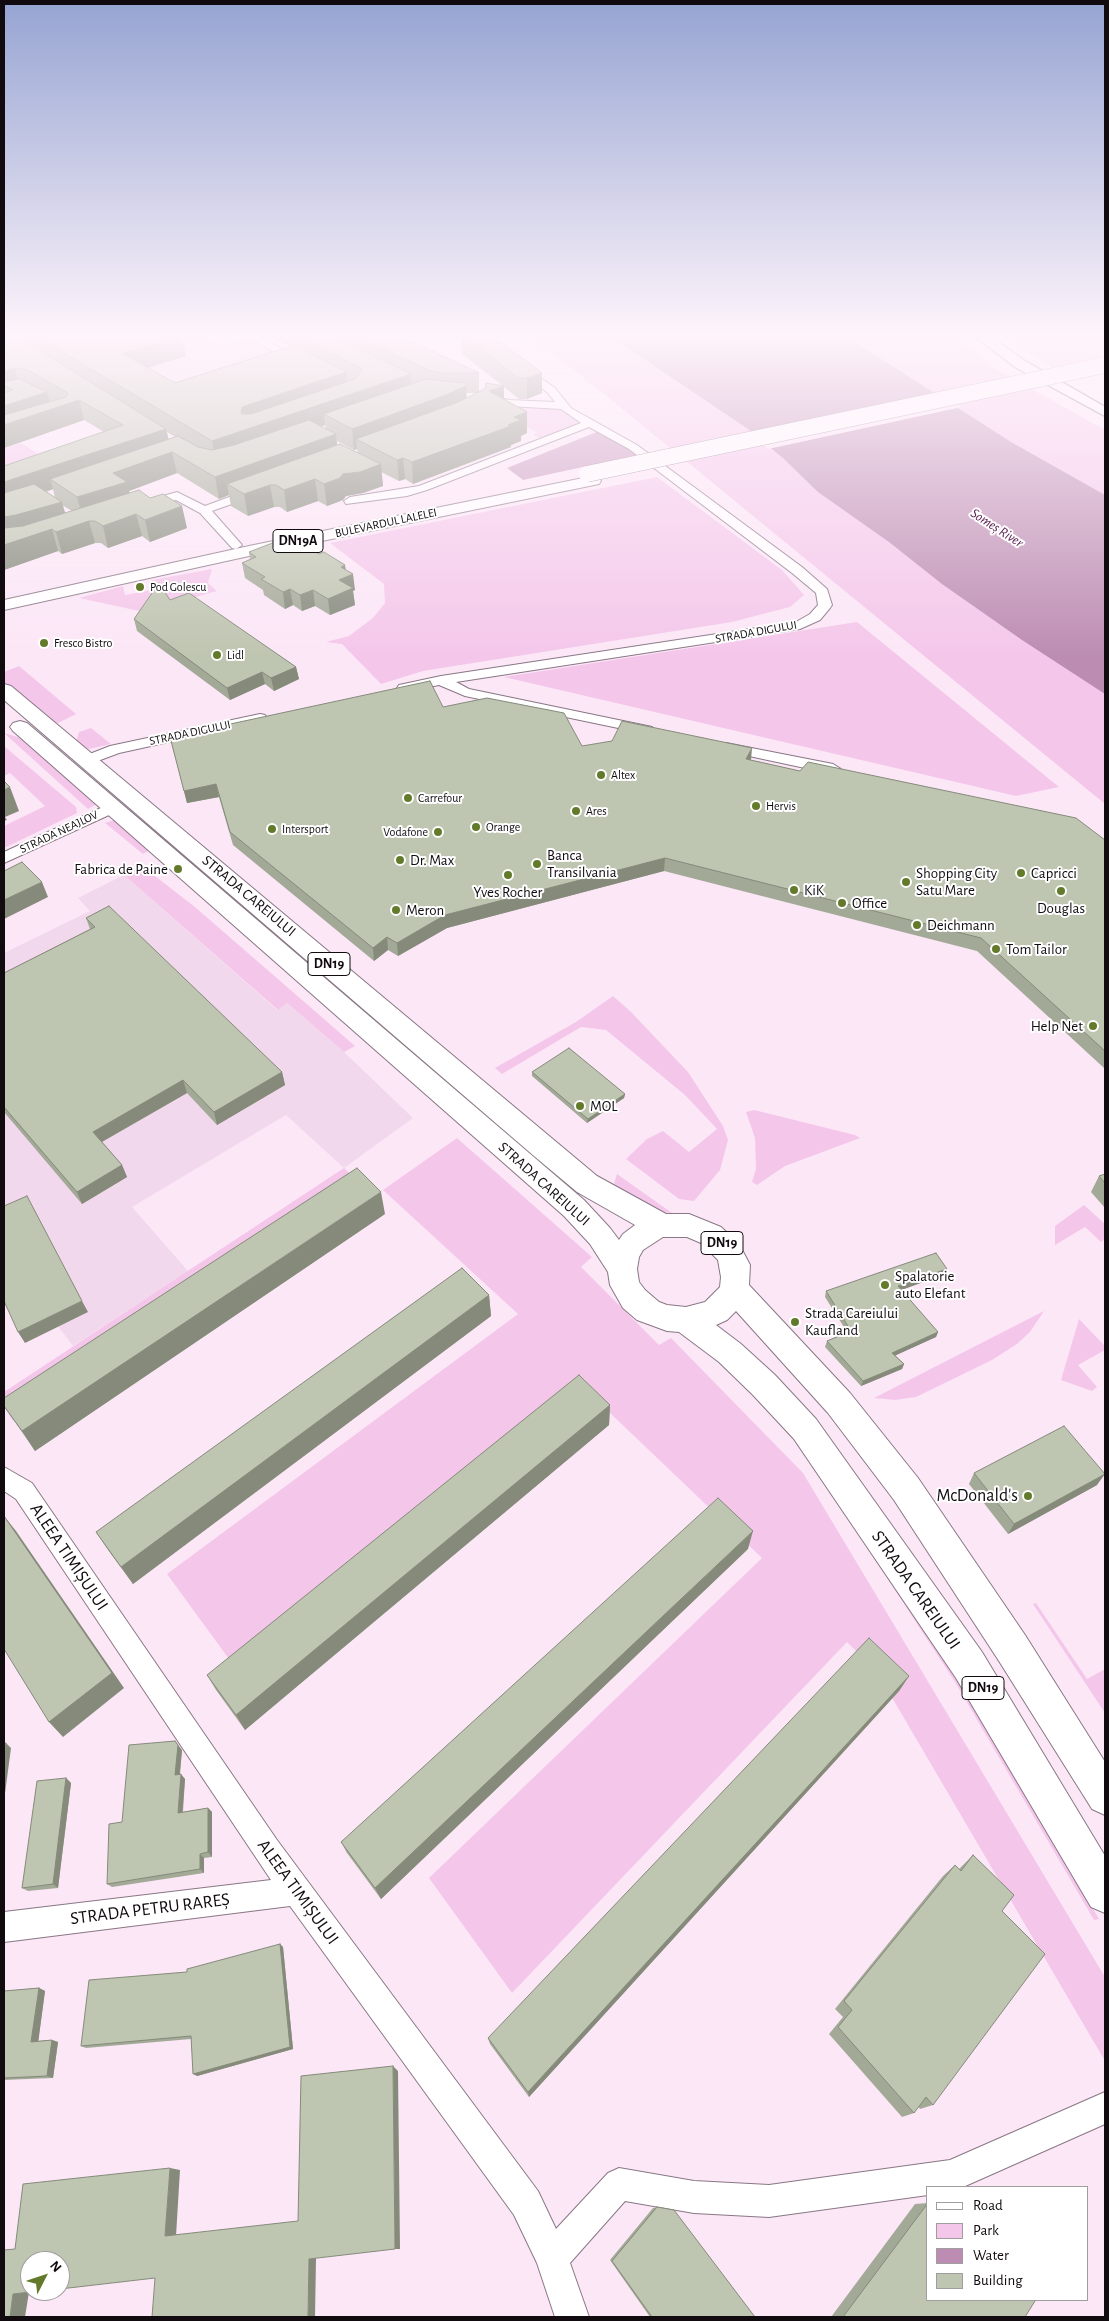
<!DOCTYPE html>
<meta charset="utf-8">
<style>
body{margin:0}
#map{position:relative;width:1109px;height:2321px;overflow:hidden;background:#fce7f7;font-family:"Alegreya Sans",sans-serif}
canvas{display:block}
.frame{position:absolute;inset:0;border:5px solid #110b10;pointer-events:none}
.legend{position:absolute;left:926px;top:2186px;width:162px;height:115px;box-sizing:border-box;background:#fff;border:1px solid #a09d9f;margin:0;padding:6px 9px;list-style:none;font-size:15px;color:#110b10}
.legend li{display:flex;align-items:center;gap:10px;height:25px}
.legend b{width:25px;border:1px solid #a09d9f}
.north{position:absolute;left:20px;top:2251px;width:50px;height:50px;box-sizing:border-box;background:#fff;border:1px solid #a09d9f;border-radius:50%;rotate:49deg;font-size:14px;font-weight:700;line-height:20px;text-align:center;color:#110b10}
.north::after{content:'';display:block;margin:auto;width:18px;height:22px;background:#637a2b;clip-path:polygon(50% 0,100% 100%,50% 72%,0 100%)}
</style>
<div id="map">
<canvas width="1109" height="2321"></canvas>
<div class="frame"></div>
<ul class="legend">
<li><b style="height:6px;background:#fff"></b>Road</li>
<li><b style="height:14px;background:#f4c7ea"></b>Park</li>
<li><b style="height:14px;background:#bc8cb2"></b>Water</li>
<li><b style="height:14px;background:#bec5b0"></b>Building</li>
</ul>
<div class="north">N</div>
</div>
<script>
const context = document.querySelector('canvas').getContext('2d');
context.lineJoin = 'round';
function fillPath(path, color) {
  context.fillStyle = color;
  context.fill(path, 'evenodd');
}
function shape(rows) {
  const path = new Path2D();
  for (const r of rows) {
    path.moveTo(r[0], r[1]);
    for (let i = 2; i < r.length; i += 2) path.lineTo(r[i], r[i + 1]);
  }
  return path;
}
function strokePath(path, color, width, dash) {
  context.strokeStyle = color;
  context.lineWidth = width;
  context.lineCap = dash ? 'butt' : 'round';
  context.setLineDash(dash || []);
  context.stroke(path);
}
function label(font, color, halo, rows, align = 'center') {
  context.font = font + ' "Alegreya Sans",sans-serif';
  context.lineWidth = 4;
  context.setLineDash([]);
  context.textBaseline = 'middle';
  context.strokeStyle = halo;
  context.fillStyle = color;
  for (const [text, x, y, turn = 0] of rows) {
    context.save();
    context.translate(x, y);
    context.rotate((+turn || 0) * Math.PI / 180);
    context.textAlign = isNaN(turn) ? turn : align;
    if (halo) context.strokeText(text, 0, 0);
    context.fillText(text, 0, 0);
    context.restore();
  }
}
const built = shape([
 [196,332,223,346,227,345,269,366,167,397,127,374,185,355,101,358],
 [124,875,277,1010,287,1003,344,1052,413,1118,344,1168,286,1115,132,1207,188,1271,73,1346,4,1255,4,953,90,911,78,898]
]);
const green = shape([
 [523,332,949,332,996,369,1105,430,1105,804,598,389],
 [996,332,1105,332,1105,357,1052,367],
 [249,338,296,362,268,366,227,345],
 [506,406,557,408,587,424,546,440,533,435,537,432,509,419],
 [21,443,62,469,4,475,4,449],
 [657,477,782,570,804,595,790,607,732,622,423,671,381,684,342,644,326,642,349,636,373,618,385,603,384,584,330,543],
 [212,569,208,583,217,591,144,612,79,598,123,586,125,595,157,589,152,580],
 [857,622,1059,787,1016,796,504,677],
 [19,666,76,714,58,723,49,721,4,684,4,672],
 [91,728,111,744,89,749,78,746,77,738,79,732],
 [4,733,28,740,100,802,88,809],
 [4,746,76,807,77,813,4,848,4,826,45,806,10,773,4,776],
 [120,818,154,847,143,854,105,823],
 [142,866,195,907,355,1046,344,1052,287,1003,278,1010,124,875],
 [613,996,630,1011,688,1072,723,1126,728,1140,720,1170,694,1201,679,1199,626,1159,647,1139,663,1131,689,1152,717,1129,685,1095,606,1030,581,1027,502,1074,495,1068,576,1022],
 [754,1110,855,1135,860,1138,785,1166,757,1185,752,1182,756,1169,755,1138,746,1112],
 [457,1138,592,1257,581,1267,659,1345,671,1338,803,1473,1105,1977,1105,2061,877,1672,847,1642,512,1993,429,1878,762,1558,609,1412,584,1379,229,1659,167,1574,518,1314,383,1190],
 [344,1168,365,1188,13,1421,4,1407,4,1392],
 [617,1174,672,1213,651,1211,614,1184],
 [1084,1205,1105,1224,1105,1239,1101,1242,1085,1227,1055,1245,1055,1226],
 [1044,1311,1030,1332,1017,1344,992,1360,916,1397,895,1400,874,1398],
 [1079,1319,1105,1346,1105,1350,1078,1365,1097,1387,1092,1391,1061,1380],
 [799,1442,958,1680,1099,1919,1094,1920,955,1682,840,1506,796,1444],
 [1036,1603,1087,1679,1105,1669,1105,1713,1033,1604]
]);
const forest = shape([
 [599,431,638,455,523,480,507,468]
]);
const water = shape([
 [604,332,839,332,1011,442,1105,495,1105,694,1022,640,942,584,889,542,818,492,784,459,748,429]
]);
const pier = shape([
 [939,393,962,407,768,449,749,433]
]);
const minor = shape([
 [238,332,250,332,306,362,305,364,297,364,238,332],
 [522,365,555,388,571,408,637,445,802,567,827,589,832,605,830,608,820,620,800,629,456,682,469,689,652,727,654,730,647,734,465,696,439,685,404,692,399,691,397,688,399,685,441,676,796,622,810,614,818,605,816,593,792,573,629,449,589,427,427,490,407,496,346,504,344,501,350,497,419,486,581,423,561,409,509,406,482,400,482,396,486,395,509,400,555,402,547,392,518,370,518,366,522,365],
 [256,487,262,491,260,494,212,511,242,545,236,549,232,548,200,513,176,500,143,510,137,506,139,503,177,492,205,506,256,487],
 [260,714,265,715,267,718,265,721,119,753,87,765,79,760,82,757,110,746,260,714],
 [726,743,833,764,841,769,833,774,721,750,719,747,721,744,726,743],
 [114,802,120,804,122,807,120,810,4,863,4,852,114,802],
 [4,1467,32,1483,277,1840,538,2191,556,2229,608,2173,619,2168,694,2181,769,2185,950,2160,1105,2092,1105,2124,963,2187,928,2187,928,2195,769,2217,694,2213,625,2201,570,2263,589,2317,555,2317,537,2263,514,2215,290,1906,4,1942,4,1912,271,1880,16,1499,4,1491,4,1467]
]);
const tertiary = shape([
 [970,332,984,332,1025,361,1105,407,1105,416,1015,367,970,332]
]);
const primary = shape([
 [593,476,599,478,601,481,599,484,249,556,4,610,4,600,249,546,593,476],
 [4,684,11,686,597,1176,666,1214,689,1214,721,1227,739,1244,750,1265,749,1285,850,1393,918,1478,1025,1635,1105,1762,1105,1815,1092,1809,999,1661,894,1500,828,1413,736,1311,727,1320,716,1325,741,1344,775,1375,816,1419,982,1652,1105,1856,1105,1913,1091,1907,956,1678,794,1439,753,1395,719,1362,679,1332,667,1331,637,1320,623,1308,610,1285,608,1272,590,1244,564,1216,13,731,10,727,13,723,20,721,27,723,584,1200,610,1228,619,1240,623,1234,635,1225,577,1192,534,1156,4,700,4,684],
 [663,1237,687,1237,701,1243,718,1260,721,1277,720,1287,705,1302,686,1307,667,1305,659,1302,645,1290,639,1282,637,1269,639,1257,643,1250,663,1237]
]);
const primaryBridge = shape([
 [587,474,1105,365]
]);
const wall = shape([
 [4,332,75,332,89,340,116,332,187,332,179,334,186,356,147,368,175,383,289,346,261,332,392,332,479,373,479,392,503,386,462,354,461,334,542,373,542,393,527,399,519,399,504,387,504,400,527,412,527,433,521,436,521,441,511,445,511,447,413,484,405,479,399,481,381,472,383,486,363,493,346,496,343,500,327,506,318,501,287,512,280,507,274,507,248,516,231,506,229,495,219,499,177,473,129,491,130,493,187,528,150,542,142,536,108,548,101,543,95,543,62,554,58,551,4,570,4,466,104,432,84,420,4,448],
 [466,393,476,393,467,398],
 [325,425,326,429,321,426],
 [167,432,175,437,168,439],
 [337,441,354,450,357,449,358,453,337,445],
 [53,489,55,498,46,492],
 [62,505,72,511,65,513],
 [282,546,346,570,355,590,353,591,355,605,330,615,315,606,302,611,293,605,285,609,264,595,263,590,245,578,242,563,250,559,249,552],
 [170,600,296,667,299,679,274,691,265,684,230,700,137,631,134,619],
 [443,707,582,746,751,760,1105,840,1105,1067,1104,1068,977,951,664,871,447,928,398,956,388,950,374,961,233,845,219,797,187,803,170,737],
 [86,918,282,1072,285,1085,217,1125,187,1093,102,1142,122,1165,127,1177,82,1204,4,1112,4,973,90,929],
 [532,1072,625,1094,624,1098,587,1123,532,1076],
 [1105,1174,1105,1208,1091,1192,1099,1176],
 [385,1214,35,1451,4,1406],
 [947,1269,945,1274,901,1290,938,1332,936,1337,895,1355,904,1364,902,1369,861,1386,825,1347,827,1341,847,1332,825,1297,826,1291],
 [489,1295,491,1316,133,1584,108,1550,96,1532],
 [610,1405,609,1425,245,1730,216,1690,207,1675],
 [974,1473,1097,1485,1008,1534,969,1484],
 [748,1549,381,1899,347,1853,341,1842],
 [909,1676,899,1691,529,2097,490,2044,488,2038],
 [182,1750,180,1775,185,1779,183,1812,208,1808,212,1812,212,1857,204,1858,204,1873,112,1887,107,1884,122,1822],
 [66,1778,71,1783,58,1888,28,1891,22,1888],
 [973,1855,1002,1911,933,2105,920,2109,918,2106,914,2113,902,2117,829,2034,843,2017,835,2009,943,1876,955,1865,959,1869],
 [280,1944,283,1947,293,2049,197,2076,191,2039,86,2048,81,2046,187,1972],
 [39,1988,45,1991,38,2041,52,2040,58,2042,53,2078,4,2080,4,1991],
 [928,2203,1025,2317,831,2317,915,2204],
 [657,2207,755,2317,650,2317,610,2260,653,2208]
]);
const shadedWall = shape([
 [156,332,187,332,158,341],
 [182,336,186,356,127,374,123,354],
 [15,368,20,388,4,385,4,371],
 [346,372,348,392,411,374,412,395,324,414,325,425,216,462,212,441,241,412,242,407],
 [542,373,542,393,527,399,527,378],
 [466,386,467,406,356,439,357,449,354,450,352,429],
 [504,386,504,407,489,391],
 [47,392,52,409,79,400,84,420,4,448,4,406],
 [527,412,527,433,521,436,521,441,511,445,511,447,413,484,412,462,508,425,514,417],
 [166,429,171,449,50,479,53,489,4,506,4,482],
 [336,434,338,456,227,484,229,495,219,499,215,477],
 [172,452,177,473,129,491,132,504,83,519,77,497,113,473],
 [403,458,405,479,399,481,397,460],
 [381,464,383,486,363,493,346,496,343,500,327,506,324,484,343,474],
 [315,479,318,501,287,512,284,490],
 [270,485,274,507,248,516,244,494],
 [62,502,68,523,4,540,4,517],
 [182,506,187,528,150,542,145,520],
 [136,514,142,536,108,548,103,526],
 [89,521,95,543,62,554,56,532],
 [52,529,58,551,4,570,4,545],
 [345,565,347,577,353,574,355,590,353,591,355,605,330,615,328,599,339,580,341,567],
 [290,589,293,605,285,609,283,592],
 [313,590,315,606,302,611,300,595],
 [296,667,299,679,274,691,271,678],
 [262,672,265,684,230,700,227,688],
 [752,748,751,760,746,759],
 [216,784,219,797,187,803,184,791],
 [10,787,19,811,5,817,7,820,4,821,4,790],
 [665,858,664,871,447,928,398,956,397,943,445,915],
 [42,882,48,897,4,919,4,900],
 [387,937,388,950,374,961,373,948],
 [282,1072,285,1085,217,1125,214,1112],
 [183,1080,187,1093,98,1144,93,1132],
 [625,1094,624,1098,587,1123,588,1119],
 [122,1165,127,1177,82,1204,77,1192],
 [381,1192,385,1214,35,1451,22,1431],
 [947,1269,945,1274,896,1292,898,1286],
 [489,1295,491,1316,133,1584,121,1567],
 [82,1301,88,1312,25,1343,18,1332],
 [938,1332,936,1337,890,1358,892,1353],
 [904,1364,902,1369,861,1386,863,1381],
 [610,1405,609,1425,245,1730,236,1715],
 [1105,1474,1097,1485,1008,1534,1014,1524],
 [4,1516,16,1531,124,1688,63,1737,49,1722],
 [753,1531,748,1549,381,1899,375,1888],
 [909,1676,899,1691,529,2097,528,2092],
 [175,1741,182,1750,179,1780,175,1775],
 [6,1743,11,1748,4,1801,4,1757],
 [181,1774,185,1779,182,1817,178,1813],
 [66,1778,71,1783,58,1888,53,1884],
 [208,1808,212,1812,212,1857,208,1852],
 [200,1854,204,1858,204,1873,200,1869],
 [280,1944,283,1947,293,2049,197,2076,193,2074],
 [39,1988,45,1991,38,2044,31,2042],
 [52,2040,58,2042,53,2078,47,2076],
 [393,2066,398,2071,400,2249,395,2249],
 [170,2168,180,2170,176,2236,165,2236],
 [316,2258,315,2317,308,2317,309,2259],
 [29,2292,25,2317,10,2317,13,2294]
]);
const building = shape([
 [4,332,10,332,166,429,4,482,4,466,123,425,79,400,4,425,4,415,66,397,68,393,28,370,15,368,4,371,4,332],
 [29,332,75,332,89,340,116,332,174,332,182,336,123,354,175,383,294,345,346,372,242,407,241,412,242,414,251,414,355,379,362,371,361,368,306,341,311,339,297,332,324,332,411,374,212,441,29,332],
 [348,332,392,332,479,373,443,373,428,370,348,332],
 [462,332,487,332,542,373,527,378,518,378,461,334,462,332],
 [20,379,47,392,4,406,4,393,13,390,4,385,4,382,20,379],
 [426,379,465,383,466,386,446,395,352,429,324,414,426,379],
 [486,383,504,386,489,391,527,412,514,417,521,420,508,425,511,426,412,462,403,458,397,460,356,439,456,403,485,389,486,383],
 [309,420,336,434,215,477,172,452,113,473,127,482,77,497,50,479,178,436,198,447,212,450,234,445,309,420],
 [340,444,381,464,360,472,343,474,340,478,324,484,315,479,284,490,276,485,270,485,244,494,227,484,340,444],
 [34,484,62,502,16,515,4,517,4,493,34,484],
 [139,490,150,498,163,494,182,506,145,520,136,514,103,526,95,521,89,521,56,532,52,529,4,545,4,528,23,526,139,490],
 [296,541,319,554,324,552,345,565,341,567,353,574,339,580,353,588,328,599,313,590,300,595,290,589,283,592,261,579,265,577,242,563,256,557,249,552,275,542,282,546,296,541],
 [159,583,170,600,189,593,296,667,271,678,262,672,227,688,134,619,159,583],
 [430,681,443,707,487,698,564,713,582,746,612,741,622,721,752,748,746,759,800,771,808,762,1076,818,1105,840,1105,1051,981,938,665,858,445,915,397,943,387,937,373,948,230,832,216,784,184,791,170,737,430,681],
 [4,781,10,787,4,790,4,781],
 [22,862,42,882,4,900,4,871,22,862],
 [109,906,282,1072,214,1112,183,1080,93,1132,122,1165,77,1192,4,1107,4,973,95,927,86,918,109,906],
 [569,1048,625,1094,588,1119,532,1072,569,1048],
 [357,1168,381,1192,22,1431,4,1406,4,1398,357,1168],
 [1105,1174,1105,1183,1099,1176,1105,1174],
 [27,1196,82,1301,18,1332,4,1301,4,1206,27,1196],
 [936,1253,947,1269,898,1286,938,1332,892,1353,904,1364,863,1381,827,1341,851,1331,826,1291,936,1253],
 [462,1268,489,1295,121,1567,96,1532,462,1268],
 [579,1375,610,1405,236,1715,207,1675,579,1375],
 [1064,1426,1105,1474,1014,1524,974,1473,1064,1426],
 [718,1498,753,1531,375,1888,341,1842,718,1498],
 [4,1516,112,1673,49,1722,4,1649,4,1516],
 [869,1638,909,1676,528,2092,488,2038,869,1638],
 [175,1741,178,1745,175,1775,181,1774,178,1813,208,1808,208,1852,200,1854,200,1869,107,1884,109,1824,122,1822,129,1745,175,1741],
 [4,1743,6,1743,4,1757,4,1743],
 [66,1778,53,1884,22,1888,37,1781,66,1778],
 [973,1855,1014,1895,1002,1911,1045,1954,933,2105,926,2097,914,2113,838,2027,852,2010,844,2001,955,1865,961,1871,973,1855],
 [280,1944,290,2047,193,2074,191,2036,81,2046,89,1980,187,1972,187,1969,280,1944],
 [39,1988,31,2042,52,2040,47,2076,4,2078,4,1991,39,1988],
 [393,2066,395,2249,309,2259,308,2317,152,2317,155,2278,60,2289,60,2261,30,2261,30,2291,39,2291,13,2294,10,2317,4,2317,4,2250,15,2249,23,2184,170,2168,165,2236,298,2221,301,2076,393,2066],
 [928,2203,928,2300,1034,2300,1035,2301,1025,2317,843,2317,928,2203],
 [657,2207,674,2210,755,2317,652,2317,612,2261,657,2207]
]);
const markers = [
 [140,587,5,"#637a2b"],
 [44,643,5,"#637a2b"],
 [217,655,5,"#637a2b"],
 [601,775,5,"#637a2b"],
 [408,798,5,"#637a2b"],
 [756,806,5,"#637a2b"],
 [576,811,5,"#637a2b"],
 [476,827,5,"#637a2b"],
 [272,829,5,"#637a2b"],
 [438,832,5,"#637a2b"],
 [400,860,5,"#637a2b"],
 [537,864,5,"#637a2b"],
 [178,869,5,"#637a2b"],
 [1021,873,5,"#637a2b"],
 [508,875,5,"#637a2b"],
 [906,882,5,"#637a2b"],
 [794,890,5,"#637a2b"],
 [1061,891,5,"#637a2b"],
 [842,903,5,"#637a2b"],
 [396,910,5,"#637a2b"],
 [917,925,5,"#637a2b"],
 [996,949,5,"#637a2b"],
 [1093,1026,5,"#637a2b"],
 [580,1106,5,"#637a2b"],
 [885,1285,5,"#637a2b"],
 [795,1322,5,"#637a2b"],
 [1028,1496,5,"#637a2b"]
];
const farStreetnames = [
 ["BULEVARDUL LALELEI",386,523,-12],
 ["STRADA DIGULUI",756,632,-10],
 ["STRADA DIGULUI",190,733,-12],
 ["STRADA NEAJLOV",59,832,-25]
];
const farPoinames = [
 ["Pod Golescu",150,587],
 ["Fresco Bistro",54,643],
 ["Lidl",227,655],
 ["Altex",611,775],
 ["Carrefour",418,798],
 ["Hervis",766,806],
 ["Ares",586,811],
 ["Orange",486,827],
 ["Intersport",282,829],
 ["Vodafone",428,832,"right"]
];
const farWaternames = [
 ["Someș River",997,528,33]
];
const shields = [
 [298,541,50],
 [329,964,42],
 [722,1243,42],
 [983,1688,42]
];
const shieldNames = [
 ["DN19A",298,541],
 ["DN19",329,964],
 ["DN19",722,1243],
 ["DN19",983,1688]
];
const poiNames = [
 ["Banca",547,855],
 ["Transilvania",547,872],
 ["Dr. Max",410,860],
 ["Fabrica de Paine",168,869,"right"],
 ["Shopping City",916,873],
 ["Satu Mare",916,890],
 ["Capricci",1031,873],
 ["KiK",804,890],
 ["Yves Rocher",508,892,"center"],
 ["Office",852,903],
 ["Douglas",1061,908,"center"],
 ["Meron",406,910],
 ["Deichmann",927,925],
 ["Tom Tailor",1006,949],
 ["Help Net",1083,1026,"right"],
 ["MOL",590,1106],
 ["Spalatorie",895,1276],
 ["auto Elefant",895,1293],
 ["Strada Careiului",805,1313],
 ["Kaufland",805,1330]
];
const streetNames = [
 ["STRADA CAREIULUI",249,896,40],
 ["STRADA CAREIULUI",544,1184,42]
];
const nearPoinames = [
 ["McDonald's",1018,1496]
];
const nearStreetnames = [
 ["ALEEA TIMIȘULUI",69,1557,56],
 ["STRADA CAREIULUI",916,1590,55],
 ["ALEEA TIMIȘULUI",298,1892,54],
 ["STRADA PETRU RAREȘ",150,1909,-7]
];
fillPath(built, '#f2d8ec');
fillPath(green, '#f4c7ea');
fillPath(forest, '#c796bc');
fillPath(water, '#bc8cb2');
fillPath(pier, '#fce7f7');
strokePath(minor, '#897785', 2);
strokePath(tertiary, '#897785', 3);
strokePath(primary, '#897785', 2);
fillPath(minor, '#fff');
fillPath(tertiary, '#fff');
fillPath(primary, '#fff');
strokePath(primaryBridge, '#897785', 17, []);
strokePath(primaryBridge, '#fff', 16);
fillPath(wall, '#a3a997');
fillPath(shadedWall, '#858a7b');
fillPath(building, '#bec5b0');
strokePath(building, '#858a7b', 1);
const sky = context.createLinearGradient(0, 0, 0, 657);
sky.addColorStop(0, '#96a4d2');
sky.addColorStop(0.51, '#fef4fb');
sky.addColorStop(1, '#fef4fb00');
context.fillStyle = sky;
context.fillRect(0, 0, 1109, 657);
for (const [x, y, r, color] of markers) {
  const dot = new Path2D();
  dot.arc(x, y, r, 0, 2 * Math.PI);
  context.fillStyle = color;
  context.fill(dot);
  strokePath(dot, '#fff', 2);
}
label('12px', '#110b10', '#fff', farStreetnames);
label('12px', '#110b10', '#fff', farPoinames, 'left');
label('italic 14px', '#5d2253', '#fff', farWaternames);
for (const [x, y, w] of shields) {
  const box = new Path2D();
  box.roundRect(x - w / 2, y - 11.5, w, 23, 4);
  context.fillStyle = '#fff';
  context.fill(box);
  strokePath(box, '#110b10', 1);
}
label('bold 14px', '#110b10', null, shieldNames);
label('15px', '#110b10', '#fff', poiNames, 'left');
label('15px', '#110b10', '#fff', streetNames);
label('18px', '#110b10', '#fff', nearPoinames, 'right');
label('18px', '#110b10', '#fff', nearStreetnames);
</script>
